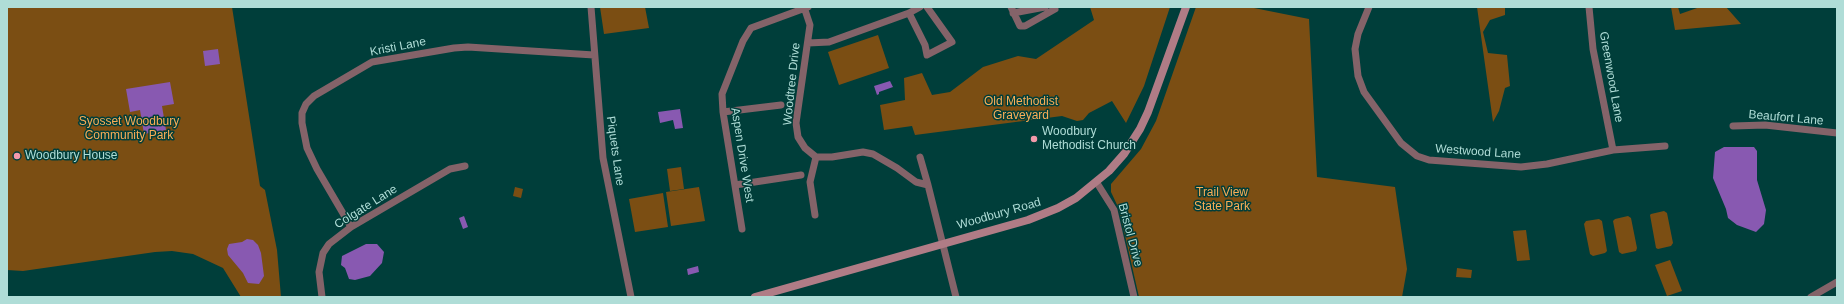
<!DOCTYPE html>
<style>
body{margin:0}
#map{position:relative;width:1844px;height:304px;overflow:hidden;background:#003e3a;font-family:Arial,sans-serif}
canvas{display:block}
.frame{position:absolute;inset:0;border:8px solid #afddd7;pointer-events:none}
</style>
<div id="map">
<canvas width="1844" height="304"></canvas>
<div class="frame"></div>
</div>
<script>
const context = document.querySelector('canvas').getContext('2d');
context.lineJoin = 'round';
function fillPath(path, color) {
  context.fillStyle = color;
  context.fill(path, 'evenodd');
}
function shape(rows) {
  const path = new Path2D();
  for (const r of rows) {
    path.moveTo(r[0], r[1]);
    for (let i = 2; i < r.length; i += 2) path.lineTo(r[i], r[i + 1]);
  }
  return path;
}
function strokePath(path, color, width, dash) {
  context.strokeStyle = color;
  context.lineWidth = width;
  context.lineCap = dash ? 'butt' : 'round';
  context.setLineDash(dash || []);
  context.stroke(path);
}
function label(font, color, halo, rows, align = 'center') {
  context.font = font + ' Arial,sans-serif';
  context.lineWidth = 3;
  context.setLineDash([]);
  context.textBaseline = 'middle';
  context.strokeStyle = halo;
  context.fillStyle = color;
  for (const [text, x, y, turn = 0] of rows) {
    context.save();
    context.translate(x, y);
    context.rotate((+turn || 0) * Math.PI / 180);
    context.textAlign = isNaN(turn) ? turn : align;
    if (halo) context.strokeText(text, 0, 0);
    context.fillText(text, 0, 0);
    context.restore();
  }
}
const green = shape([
 [7,7,232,7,260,186,265,190,277,250,281,297,241,297,223,268,193,254,172,251,155,252,23,271,7,270],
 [600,7,645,7,649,28,604,34],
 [1090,7,1170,7,1144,86,1126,123,1112,101,1089,113,1083,120,1077,121,1062,116,915,135,912,126,884,130,880,105,905,100,904,78,922,73,932,95,950,92,983,67,1018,56,1036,59,1094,20],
 [1196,7,1249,7,1309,19,1317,177,1395,187,1407,269,1402,297,1139,297,1119,209,1111,192,1111,184,1141,149,1156,121],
 [1477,7,1505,7,1505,15,1490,20,1483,32,1488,53,1507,55,1510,86,1505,88,1499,111,1493,122],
 [1671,7,1678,7,1680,14,1700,7,1726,7,1741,24,1675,30],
 [878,35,889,68,839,85,828,52],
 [681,167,684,189,670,191,667,169],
 [515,187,523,189,521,198,513,196],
 [699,187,705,221,671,226,666,192],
 [663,193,668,227,635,232,629,199],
 [1664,211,1667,213,1673,243,1671,246,1658,249,1656,248,1650,215,1651,214],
 [1628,216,1631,218,1637,248,1636,251,1622,254,1619,252,1613,221,1615,219],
 [1599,219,1602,221,1607,251,1605,253,1593,256,1590,254,1584,224,1586,221],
 [1526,230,1530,260,1517,261,1513,231],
 [1670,260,1682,291,1667,296,1655,265],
 [1457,268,1472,270,1471,278,1456,277]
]);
const water = shape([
 [218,49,220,64,205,66,203,51],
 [890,81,893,87,879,92,879,94,877,95,874,86],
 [170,82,174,104,162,106,166,130,144,134,140,110,130,112,126,89],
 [680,109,683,128,675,129,673,120,660,123,658,112],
 [1724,147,1754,147,1757,151,1757,180,1766,210,1764,224,1756,232,1737,225,1728,218,1726,209,1713,178,1715,152],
 [464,216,468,227,463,229,459,218],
 [247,239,253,240,258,245,261,253,264,276,259,284,248,283,243,273,228,255,227,249,229,244,242,242],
 [366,244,377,244,384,252,382,263,370,276,355,280,349,279,345,268,341,265,342,256],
 [698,266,699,272,688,275,687,269]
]);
const street = shape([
 [591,7,603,158,631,297],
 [804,7,810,25,796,123,798,137,805,148,816,157,832,157,863,152,873,154,897,168,916,182,928,185,956,297],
 [1011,7,1020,26,1025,26,1055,9,1054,7],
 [1369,7,1358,34,1355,49,1358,76,1364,92,1401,143,1417,156,1429,160,1521,167,1547,164,1613,150,1665,146],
 [1589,7,1593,49,1613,150],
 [909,13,925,45,927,55,952,42,927,7],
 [1013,13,1045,7],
 [808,43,829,42,909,13,920,7],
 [723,112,781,105],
 [1733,126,1765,125,1837,133],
 [920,157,928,185],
 [1097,183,1114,210,1134,297],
 [735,185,801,175],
 [815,215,810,182,816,157],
 [351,227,317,169,307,148,302,123,302,113,306,104,314,96,372,62,454,48,468,47,594,55],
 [742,229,723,112,722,94,743,41,751,28,808,7],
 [322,297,319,272,323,253,329,244,351,227,450,169,465,166],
 [1811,297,1837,282]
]);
const secondary = shape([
 [755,297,1028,220,1058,208,1076,198,1109,171,1124,154,1140,129,1148,112,1186,7]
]);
const markers = [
 [1034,139,4,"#f39aab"],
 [17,156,4,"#f39aab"]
];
const streetNames = [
 ["Kristi Lane",398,47,-11],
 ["Greenwood Lane",1611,77,80],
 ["Woodtree Drive",792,84,-84],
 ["Beaufort Lane",1786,118,5],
 ["Piquets Lane",615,151,82],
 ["Westwood Lane",1478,152,4],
 ["Aspen Drive West",742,155,81],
 ["Colgate Lane",366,207,-32],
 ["Woodbury Road",999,214,-16],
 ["Bristol Drive",1130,235,75]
];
const parkNames = [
 ["Old Methodist",1021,102],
 ["Graveyard",1021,116],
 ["Syosset Woodbury",129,122],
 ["Community Park",129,136],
 ["Trail View",1222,193],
 ["State Park",1222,207]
];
const poiNames = [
 ["Woodbury",1042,132],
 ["Methodist Church",1042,146],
 ["Woodbury House",25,156]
];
fillPath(green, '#7b4e13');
fillPath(water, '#8859b1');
strokePath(street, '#846369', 7);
strokePath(secondary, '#b07c86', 8);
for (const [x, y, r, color] of markers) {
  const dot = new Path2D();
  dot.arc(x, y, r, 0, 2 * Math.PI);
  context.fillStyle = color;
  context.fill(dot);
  strokePath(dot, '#003e3a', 1.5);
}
label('12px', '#afddd7', '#003e3a', streetNames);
label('12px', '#faad57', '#003e3a', parkNames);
label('12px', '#afddd7', '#003e3a', poiNames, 'left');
</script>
